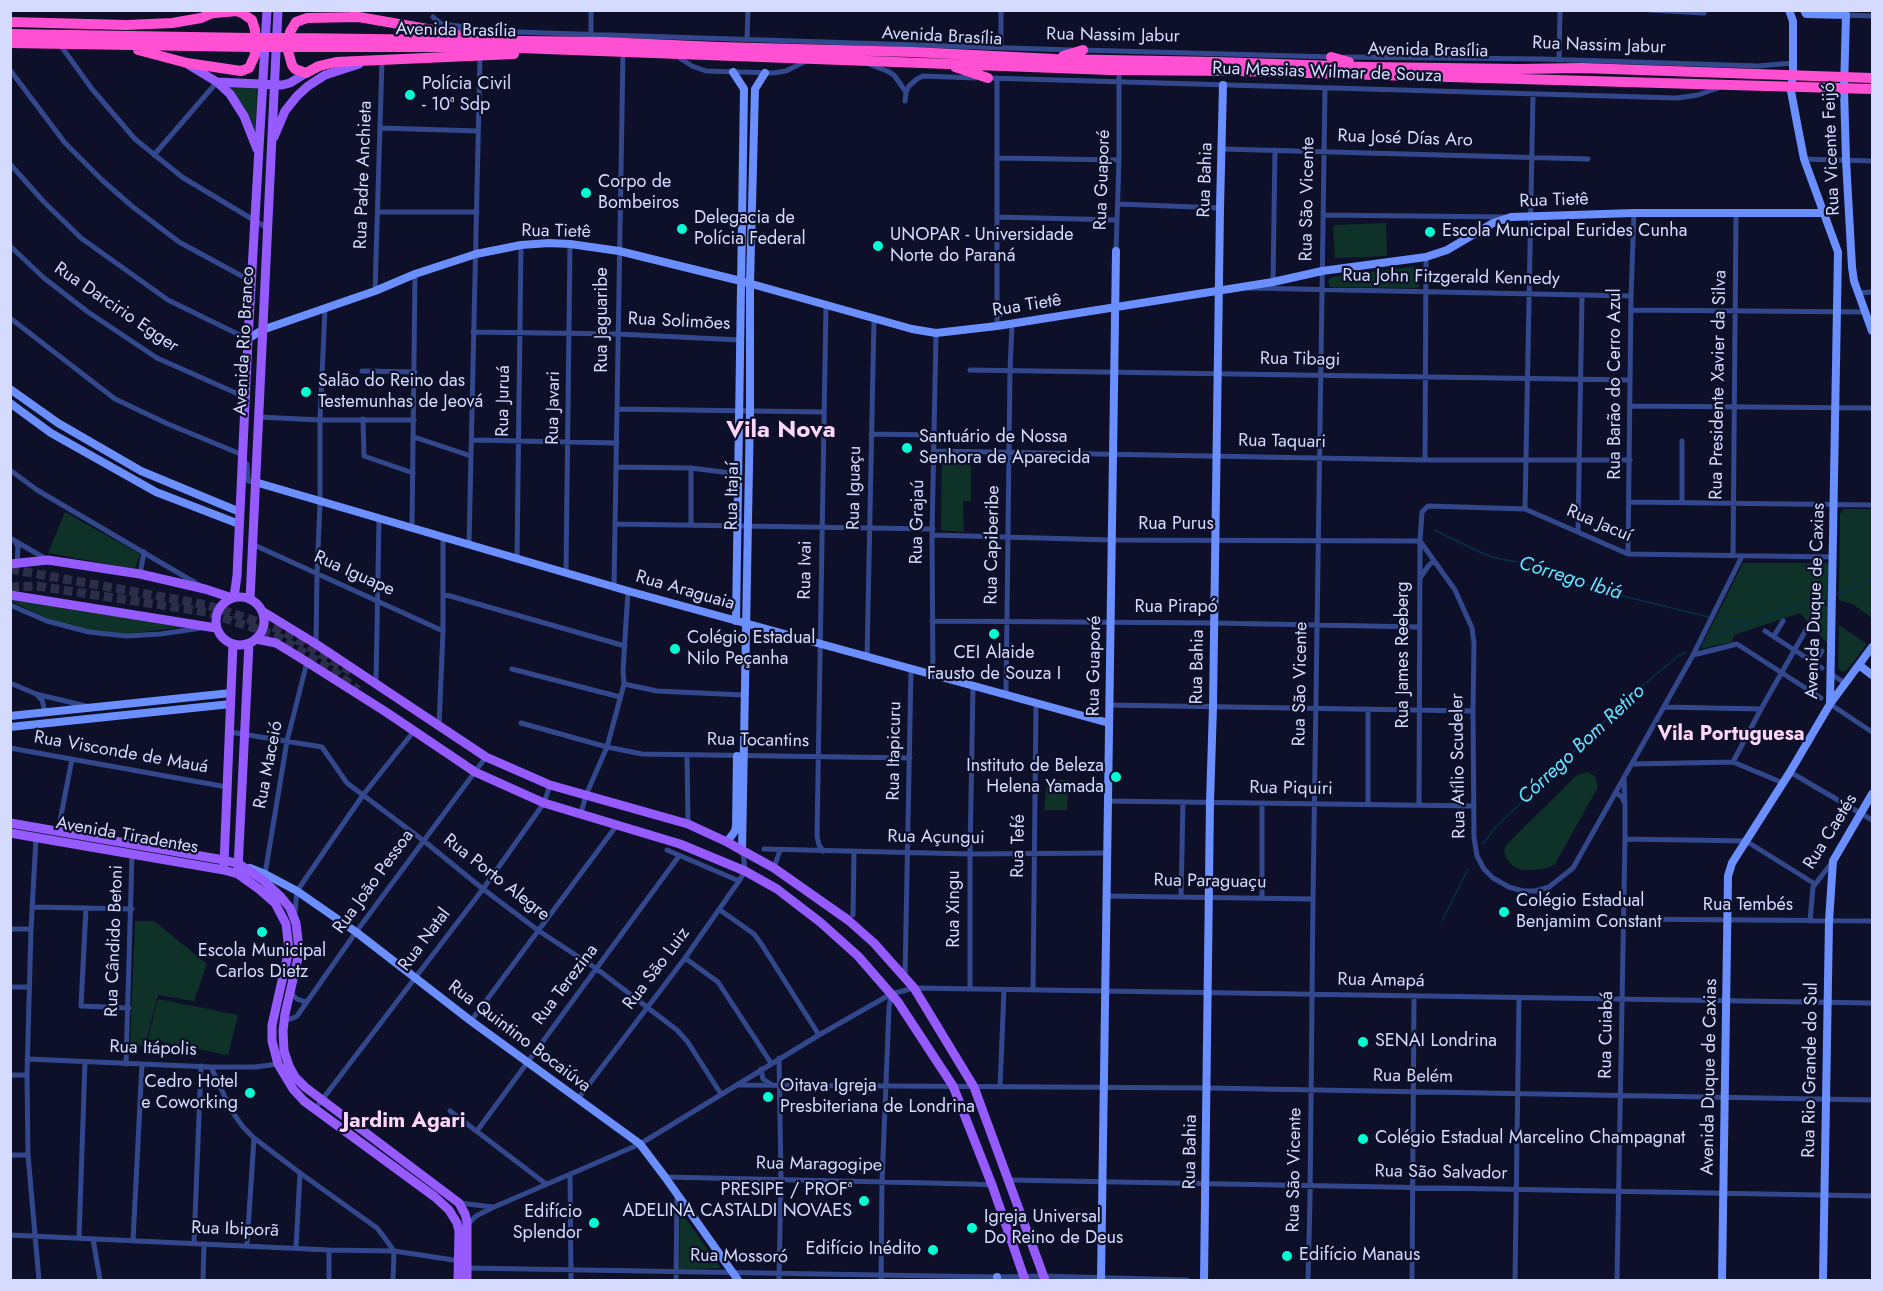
<!DOCTYPE html>
<meta charset="utf-8">
<style>
body{margin:0}
#map{position:relative;width:1883px;height:1291px;overflow:hidden;background:#0d1028;font-family:Jost,sans-serif}
canvas{display:block}
.frame{position:absolute;inset:0;border:12px solid #d4dbff;pointer-events:none}
</style>
<div id="map">
<canvas width="1883" height="1291"></canvas>
<div class="frame"></div>
</div>
<script>
const context = document.querySelector('canvas').getContext('2d');
context.lineJoin = 'round';
function fillPath(path, color) {
  context.fillStyle = color;
  context.fill(path, 'evenodd');
}
function shape(rows) {
  const path = new Path2D();
  for (const r of rows) {
    if (r.length === 3) {
      path.moveTo(r[0] + r[2], r[1]);
      path.arc(r[0], r[1], r[2], 0, 2 * Math.PI);
      continue;
    }
    path.moveTo(r[0], r[1]);
    for (let i = 2; i < r.length; i += 2) path.lineTo(r[i], r[i + 1]);
  }
  return path;
}
function strokePath(path, color, width, dash) {
  context.strokeStyle = color;
  context.lineWidth = width;
  context.lineCap = dash ? 'butt' : 'round';
  context.setLineDash(dash || []);
  context.stroke(path);
}
function label(font, color, halo, rows, align = 'center') {
  context.font = font + ' Jost,sans-serif';
  context.lineWidth = 4.5;
  context.setLineDash([]);
  context.textBaseline = 'middle';
  context.strokeStyle = halo;
  context.fillStyle = color;
  for (const [text, x, y, turn = 0] of rows) {
    context.save();
    context.translate(x, y);
    context.rotate((+turn || 0) * Math.PI / 180);
    context.textAlign = isNaN(turn) ? turn : align;
    if (halo) context.strokeText(text, 0, 0);
    context.fillText(text, 0, 0);
    context.restore();
  }
}
const green = shape([
 [226,83,257,88,256,134,245,108],
 [1386,223,1387,256,1335,258,1333,225],
 [1416,266,1420,272,1419,287,1416,288,1330,287,1329,284,1328,280,1333,277],
 [942,458,971,459,971,501,963,501,964,532,941,530],
 [1844,509,1872,509,1872,618,1854,605,1839,600,1840,514],
 [65,512,140,554,135,569,48,553],
 [1743,563,1830,563,1829,645,1800,613,1734,635,1732,642,1700,649],
 [10,596,186,627,125,634,85,631,46,618,11,601],
 [1839,625,1867,644,1848,669,1843,672,1838,668],
 [1587,772,1595,776,1598,787,1555,864,1548,868,1533,870,1522,870,1513,866,1506,858,1504,850,1506,845,1577,775],
 [1047,780,1069,780,1067,810,1044,810],
 [135,921,154,921,207,964,194,1001,158,995,145,1046,130,1045],
 [158,999,238,1015,228,1055,148,1039],
 [680,1211,721,1268,679,1269]
]);
const stream = shape([
 [1434,530,1484,554,1500,559,1535,565,1602,591,1709,617],
 [1835,595,1872,579],
 [1719,619,1753,622],
 [1702,643,1716,635,1805,603,1830,596],
 [1483,844,1494,829,1627,699,1678,656,1686,652],
 [1442,921,1468,869]
]);
const primaryTunnel = shape([
 [10,569,207,605,279,629,355,674],
 [10,587,37,586,206,612,275,635,332,670,358,690]
]);
const street = shape([
 [1650,10,1704,13],
 [1846,15,1872,16],
 [433,17,441,24,467,27,473,29],
 [454,30,1072,50],
 [591,35,591,10],
 [747,39,748,10],
 [61,46,92,89,135,139,182,177,267,228],
 [1001,48,1001,10],
 [1081,50,1333,57],
 [678,57,692,66,706,71,773,73,786,71,806,61],
 [1345,57,1542,59,1758,66,1793,63],
 [1559,60,1560,10],
 [869,64,887,71,894,75,906,92],
 [10,70,65,143,102,180,133,207,179,242,251,281],
 [988,78,1677,98,1698,95,1718,88],
 [905,101,906,92,909,86,917,79,923,76,976,78],
 [380,128,478,131],
 [1222,149,1588,159],
 [154,155,217,82],
 [998,158,1119,160],
 [1804,159,1872,161],
 [10,164,44,202,81,238,168,300,248,339],
 [1118,204,1220,208],
 [378,212,477,212],
 [1323,215,1505,217],
 [998,217,1117,220],
 [10,246,44,278,88,312,157,358,245,397],
 [1116,251,1119,160,1119,68],
 [1273,282,1275,150],
 [1248,288,1631,296],
 [375,291,382,60],
 [1858,293,1872,292],
 [1631,310,1865,312],
 [10,318,115,399,168,424,243,455],
 [997,326,997,78],
 [473,332,618,334,740,340],
 [970,370,1630,380],
 [362,371,415,372],
 [1631,406,1872,408],
 [618,409,823,412],
 [258,417,320,420,414,420],
 [363,419,364,456,413,473],
 [871,434,934,435],
 [414,437,471,456],
 [472,440,617,443],
 [934,451,1425,460,1630,460],
 [242,460,247,464,248,481,255,482],
 [1425,460,1426,257],
 [617,467,691,468,739,474],
 [10,470,37,490,199,585],
 [1629,502,1872,505],
 [1682,502,1682,441],
 [1525,509,1533,94],
 [615,524,933,529],
 [691,525,691,468],
 [412,527,415,274],
 [1578,531,1582,296],
 [932,535,1111,540,1420,541],
 [10,538,48,560],
 [15,541,18,547,17,564],
 [1420,541,1455,590,1472,628,1474,643,1473,711,1474,837,1477,856,1484,869,1493,878,1509,887,1523,891,1535,891,1549,887,1573,868,1693,655,1742,556],
 [252,544,443,631],
 [469,544,480,56],
 [1628,554,1631,296,1634,213],
 [1733,556,1736,214],
 [517,557,521,245],
 [566,572,570,244],
 [140,574,144,552],
 [1420,578,1429,565,1434,561],
 [614,586,623,53],
 [443,594,625,646],
 [10,605,47,621,89,632,126,636,161,634,201,628],
 [932,621,1214,623,1419,627],
 [1765,631,1822,668],
 [1774,636,1783,621],
 [316,644,317,574,320,502,320,420,325,309],
 [1693,655,1737,644,1821,698],
 [867,657,874,319],
 [1815,663,1822,651],
 [512,669,620,697],
 [1831,674,1845,683],
 [933,675,932,535,936,333],
 [10,683,36,694,86,706],
 [376,683,379,519],
 [624,684,657,691,744,695],
 [37,695,42,700,45,712],
 [1006,695,1010,371,1012,324],
 [1830,704,1872,732],
 [1109,705,1473,711],
 [1664,707,1761,709],
 [521,723,607,747,642,754,910,758],
 [439,726,443,631,443,537],
 [230,732,322,747,347,783,424,841,483,889,539,931,597,969,677,1030,687,1041,721,1094],
 [10,748,227,787],
 [687,755,688,824],
 [1733,762,1761,709,1807,628],
 [1632,764,1733,762,1783,783],
 [1790,772,1872,820],
 [1624,779,1625,803],
 [1616,793,1622,797,1625,804,1625,839,1617,1280],
 [1107,801,1474,806],
 [1368,805,1368,709],
 [1419,805,1420,541,1422,512,1428,506,1525,509,1628,554,1833,557],
 [581,813,586,795,607,747,624,684,623,671,628,591],
 [58,831,72,759],
 [36,838,31,929,27,1075,28,1155,39,1280],
 [1625,839,1746,841,1815,884],
 [764,849,970,854,1107,853],
 [667,850,739,881],
 [823,851,819,845,817,836,826,305],
 [774,868,780,850],
 [265,874,287,741,307,662],
 [1106,896,1313,899],
 [1181,897,1183,802],
 [1262,898,1262,803],
 [33,907,132,909],
 [86,908,81,1006,129,1008],
 [720,910,754,934,760,942,819,1035],
 [295,913,297,891,363,795,414,731],
 [853,915,854,852],
 [1624,919,1872,921],
 [1810,921,1813,887,1833,861],
 [10,929,31,929],
 [685,958,718,982,771,1063],
 [905,976,911,669],
 [10,987,29,987],
 [970,989,970,854,973,686],
 [1033,990,1036,703],
 [290,992,297,999,306,1002],
 [284,1019,291,1019,297,1016,356,932,486,757],
 [471,1021,617,825],
 [779,1058,781,1179,779,1280],
 [27,1059,211,1067,255,1067,278,1064],
 [126,1064,132,854],
 [211,1067,231,1110,243,1127,254,1138,300,1173,377,1228,384,1237,394,1251],
 [761,1069,763,1079,771,1084],
 [10,1075,27,1075],
 [738,1085,1207,1088,1872,1100],
 [1000,1087,1004,990],
 [577,1100,685,958,739,881,745,871,743,851],
 [315,1109,483,889,544,803,550,785],
 [450,1111,546,1184],
 [477,1131,679,856],
 [10,1155,28,1155],
 [570,1174,571,1280],
 [665,1177,972,1184,992,1185],
 [1009,1180,1872,1196],
 [460,1203,492,1207],
 [468,1224,476,1216,494,1207,640,1144,819,1035,891,994,914,988,1872,1003],
 [10,1235,329,1250,394,1251,460,1261],
 [79,1238,85,1062],
 [93,1239,100,1280],
 [133,1241,142,1064],
 [194,1243,201,1066],
 [247,1245,254,1138],
 [296,1248,300,1173],
 [466,1268,997,1277,1042,1276,1187,1280],
 [203,1280,204,1244],
 [329,1280,329,1250],
 [393,1280,394,1251],
 [676,1280,677,1195],
 [881,1280,882,1182,889,1008,891,994],
 [1308,1280,1310,1199,1313,899,1325,89],
 [1412,1280,1414,997],
 [1515,1280,1519,999]
]);
const secondary = shape([
 [1789,10,1793,21,1793,74,1791,91,1797,123,1804,159,1838,252,1830,704],
 [1804,10,1806,14,1846,15,1844,89,1846,160,1852,267,1854,281,1872,331],
 [733,72,744,89,736,621],
 [248,339,262,330,375,291,415,274,476,254,521,245,549,243,570,244,619,251,741,281,912,329,936,333,997,326,1273,282,1322,271,1426,257,1447,250,1493,223,1511,217,1634,213,1825,213],
 [10,389,58,423,141,471,240,512],
 [10,403,51,433,156,492,239,524],
 [255,482,628,591,1109,723],
 [1859,665,1872,675],
 [10,716,231,693],
 [10,727,231,704],
 [727,842,735,831,736,826,737,756],
 [742,851,750,411,750,283,755,89,765,73],
 [250,868,265,874,297,891,356,932,471,1021,640,1144,665,1177,738,1280],
 [997,1280,997,1277],
 [1101,1280,1116,251],
 [1204,1280,1210,802,1213,707,1220,208,1223,85],
 [1722,1280,1728,876,1732,863,1790,772,1830,704,1872,647],
 [1823,1280,1829,921,1833,861,1872,794]
]);
const primary = shape([
 [189,65,217,82,230,94,244,116,257,149],
 [217,82,282,85,290,83,306,73],
 [274,137,285,111,297,96,308,86,325,75,359,64],
 [10,564,48,560,140,574,205,589,232,598],
 [10,595,216,628],
 [240,621,24],
 [234,597,237,576,248,339,267,10],
 [250,599,278,10],
 [262,611,316,644,486,757,550,785,688,824,727,842,774,868,848,920,874,943,914,988,974,1087,1045,1280],
 [256,639,276,643,307,662,386,712,475,772,544,803,680,844,745,871,777,889,820,922,858,956,898,1002,953,1086,992,1185,1025,1280],
 [10,823,224,860,239,864,263,880,281,897,290,908,296,923,299,949,298,958,285,1014,283,1031,284,1051,289,1066,295,1077,305,1087,459,1203,465,1214,467,1222,467,1280],
 [10,833,224,870,238,874,259,889,275,903,286,924,289,950,272,1025,272,1041,278,1064,293,1089,304,1101,435,1197,449,1210,457,1223,459,1231,458,1280],
 [224,864,233,644],
 [238,869,249,643]
]);
const highway = shape([
 [353,16,456,34],
 [359,17,307,18,296,22,290,32,288,51,292,65,295,69,306,73,319,66,336,62,514,54],
 [10,22,127,25,172,23,201,18,220,10],
 [10,34,251,38],
 [294,38,603,42,718,47,912,52,1055,59,1216,62,1367,67,1518,69,1582,68,1872,78],
 [10,43,251,47],
 [294,47,492,47,1110,70,1237,71,1872,89],
 [138,50,187,63,241,71,249,68,255,55,255,30,252,20,242,13,237,11,215,13],
 [1063,56,1083,50],
 [1331,57,1349,62],
 [955,67,988,78]
]);
const highwayBridge = shape([
 [251,38,294,38],
 [251,47,294,47]
]);
const markers = [
 [410,95,6,"#00ffd3"],
 [586,193,6,"#00ffd3"],
 [682,229,6,"#00ffd3"],
 [1430,232,6,"#00ffd3"],
 [878,246,6,"#00ffd3"],
 [306,392,6,"#00ffd3"],
 [907,448,6,"#00ffd3"],
 [994,634,6,"#00ffd3"],
 [675,649,6,"#00ffd3"],
 [1116,777,6,"#00ffd3"],
 [1504,912,6,"#00ffd3"],
 [262,932,6,"#00ffd3"],
 [1363,1042,6,"#00ffd3"],
 [250,1093,6,"#00ffd3"],
 [768,1097,6,"#00ffd3"],
 [1363,1139,6,"#00ffd3"],
 [864,1201,6,"#00ffd3"],
 [594,1223,6,"#00ffd3"],
 [972,1228,6,"#00ffd3"],
 [933,1250,6,"#00ffd3"],
 [1287,1256,6,"#00ffd3"]
];
const streetNames = [
 ["Avenida Brasília",456,31,1],
 ["Rua Nassim Jabur",1113,36,1],
 ["Avenida Brasília",942,37,3],
 ["Rua Nassim Jabur",1599,46,2],
 ["Avenida Brasília",1428,51,1],
 ["Rua Messias Wilmar de Souza",1327,73,2],
 ["Rua José Días Aro",1405,139,2],
 ["Rua Vicente Feijó",1832,149,-92],
 ["Rua Padre Anchieta",364,175,-88],
 ["Rua Guaporé",1103,180,-88],
 ["Rua Bahia",1206,180,-88],
 ["Rua São Vicente",1308,199,-89],
 ["Rua Tietê",1554,201,-2],
 ["Rua Tietê",556,232,1],
 ["Rua John Fitzgerald Kennedy",1451,278,1],
 ["Rua Tietê",1027,306,-9],
 ["Rua Darcirio Egger",116,308,34],
 ["Rua Jaguaribe",603,320,-90],
 ["Rua Solimões",679,322,3],
 ["Avenida Rio Branco",245,341,-87],
 ["Rua Tibagi",1300,360,1],
 ["Rua Barão do Cerro Azul",1616,384,-90],
 ["Rua Presidente Xavier da Silva",1719,385,-89],
 ["Rua Juruá",504,401,-89],
 ["Rua Javari",554,408,-89],
 ["Rua Taquari",1282,442,1],
 ["Rua Iguaçu",855,488,-89],
 ["Rua Itajaí",733,496,-89],
 ["Rua Grajaú",918,522,-89],
 ["Rua Jacuí",1599,524,23],
 ["Rua Purus",1176,525],
 ["Rua Capiberibe",993,545,-89],
 ["Rua Ivai",806,570,-89],
 ["Rua Iguape",354,574,24],
 ["Rua Araguaia",685,591,16],
 ["Avenida Duque de Caxias",1816,601,-88],
 ["Rua Pirapó",1176,608],
 ["Rua James Reeberg",1404,655,-90],
 ["Rua Guaporé",1095,666,-89],
 ["Rua Bahia",1198,667,-89],
 ["Rua São Vicente",1301,684,-89],
 ["Rua Tocantins",758,741,1],
 ["Rua Itapicuru",895,751,-89],
 ["Rua Visconde de Mauá",121,753,10],
 ["Rua Maceió",269,765,-79],
 ["Rua Atílio Scudeler",1459,766,-91],
 ["Rua Piquiri",1291,789,1],
 ["Rua Caetés",1831,832,-58],
 ["Avenida Tiradentes",127,836,10],
 ["Rua Açungui",936,838,1],
 ["Rua Tefé",1019,846,-89],
 ["Rua Porto Alegre",496,878,38],
 ["Rua João Pessoa",374,882,-54],
 ["Rua Paraguaçu",1210,882,1],
 ["Rua Tembés",1748,906],
 ["Rua Xingu",955,909,-90],
 ["Rua Natal",425,940,-53],
 ["Rua Cândido Betoni",115,941,-88],
 ["Rua São Luiz",657,969,-53],
 ["Rua Amapá",1381,981,1],
 ["Rua Terezina",566,985,-53],
 ["Rua Cuiabá",1607,1035,-89],
 ["Rua Quintino Bocaiúva",519,1037,37],
 ["Rua Itápolis",153,1049,2],
 ["Rua Rio Grande do Sul",1811,1070,-89],
 ["Rua Belém",1413,1077,1],
 ["Avenida Duque de Caxias",1710,1077,-89],
 ["Rua Bahia",1191,1152,-89],
 ["Rua Maragogipe",819,1165,1],
 ["Rua São Vicente",1295,1170,-89],
 ["Rua São Salvador",1441,1173,1],
 ["Rua Ibiporã",235,1230,2],
 ["Rua Mossoró",739,1257,1]
];
const poiNames = [
 ["Polícia Civil",422,85],
 ["- 10ª Sdp",422,106],
 ["Corpo de",598,183],
 ["Bombeiros",598,204],
 ["Delegacia de",694,219],
 ["Polícia Federal",694,240],
 ["Escola Municipal Eurides Cunha",1442,232],
 ["UNOPAR - Universidade",890,236],
 ["Norte do Paraná",890,257],
 ["Salão do Reino das",318,382],
 ["Testemunhas de Jeová",318,403],
 ["Santuário de Nossa",919,438],
 ["Senhora de Aparecida",919,459],
 ["Colégio Estadual",687,639],
 ["Nilo Peçanha",687,660],
 ["CEI Alaide",994,654,"center"],
 ["Fausto de Souza I",994,675,"center"],
 ["Instituto de Beleza",1104,767,"right"],
 ["Helena Yamada",1104,788,"right"],
 ["Colégio Estadual",1516,902],
 ["Benjamim Constant",1516,923],
 ["Escola Municipal",262,952,"center"],
 ["Carlos Dietz",262,973,"center"],
 ["SENAI Londrina",1375,1042],
 ["Cedro Hotel",238,1083,"right"],
 ["e Coworking",238,1104,"right"],
 ["Oitava Igreja",780,1087],
 ["Presbiteriana de Londrina",780,1108],
 ["Colégio Estadual Marcelino Champagnat",1375,1139],
 ["PRESIPE / PROFª",852,1191,"right"],
 ["ADELINA CASTALDI NOVAES",852,1212,"right"],
 ["Edifício",582,1213,"right"],
 ["Splendor",582,1234,"right"],
 ["Igreja Universal",984,1218],
 ["Do Reino de Deus",984,1239],
 ["Edifício Inédito",921,1250,"right"],
 ["Edifício Manaus",1299,1256]
];
const waterNames = [
 ["Córrego Ibiá",1570,579,17],
 ["Córrego Bom Retiro",1582,745,-43]
];
const neighbourhoodNames = [
 ["Vila Portuguesa",1731,735]
];
const quarterNames = [
 ["Jardim Agari",404,1122]
];
const districtNames = [
 ["Vila Nova",781,431]
];
fillPath(green, '#0f3228');
strokePath(stream, '#053049', 1.5);
strokePath(primaryTunnel, '#2b2e48', 9, [9, 4.5]);
strokePath(street, '#33488c', 5);
strokePath(secondary, '#6b8fff', 8);
strokePath(primary, '#955bff', 9);
strokePath(highway, '#ff4fd3', 10);
strokePath(highwayBridge, '#ff4fd3', 10);
for (const [x, y, r, color] of markers) {
  const dot = new Path2D();
  dot.arc(x, y, r, 0, 2 * Math.PI);
  context.fillStyle = color;
  context.fill(dot);
  strokePath(dot, '#0d1028', 2);
}
label('18px', '#d4dbff', '#0d1028', streetNames);
label('18px', '#d4dbff', '#0d1028', poiNames, 'left');
label('italic 20px', '#62e1ff', '#0d1028', waterNames);
label('bold 20px', '#ffd6fb', '#0d1028', neighbourhoodNames);
label('bold 21px', '#ffd6fb', '#0d1028', quarterNames);
label('bold 24px', '#ffd6fb', '#0d1028', districtNames);
</script>
